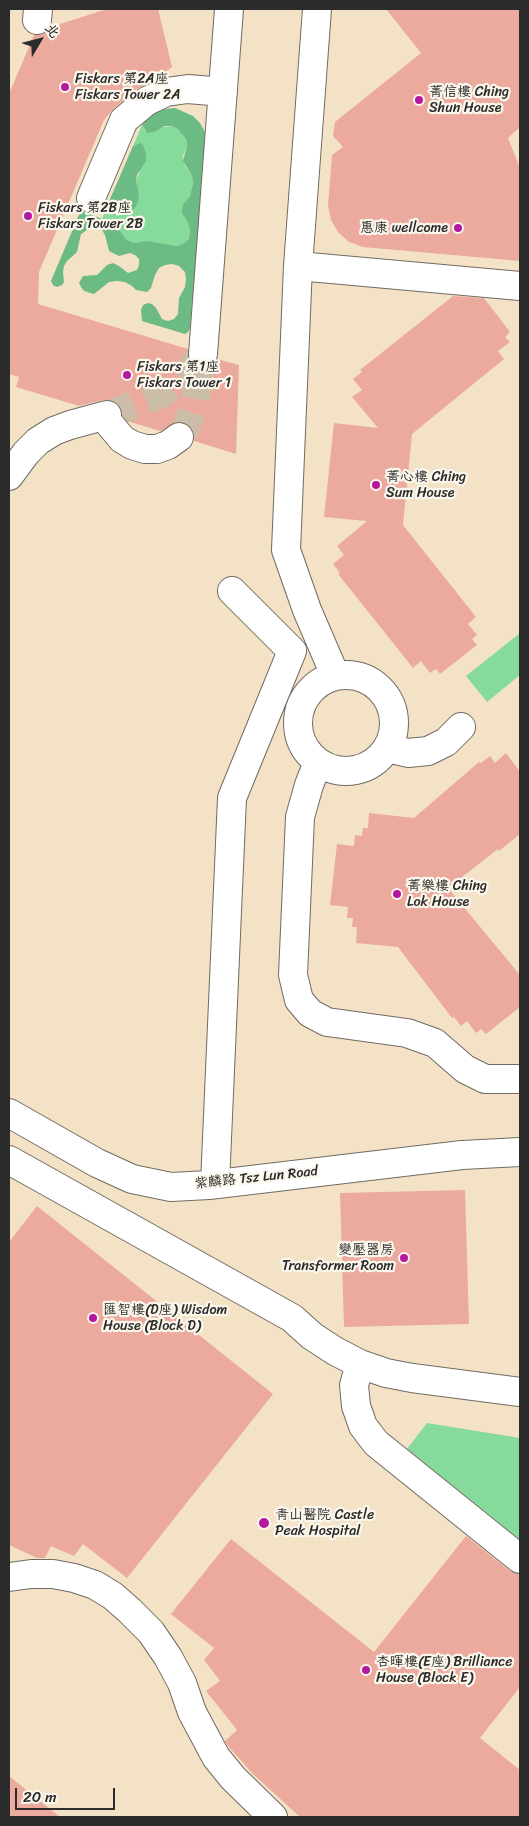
<!DOCTYPE html>
<meta charset="utf-8">
<style>
body{margin:0}
#map{position:relative;width:529px;height:1826px;overflow:hidden;background:#f4e2c7;font-family:Sriracha,"LXGW WenKai TC",sans-serif}
canvas{display:block}
.frame{position:absolute;inset:0;border:10px solid #2b2b2b;pointer-events:none}
.north{position:absolute;left:15px;top:15px;width:50px;height:50px;-webkit-text-stroke:4px #fbf7ec;paint-order:stroke;rotate:53deg;font-size:14px;font-weight:700;line-height:20px;text-align:center;color:#2b2b2b}
.north::after{content:'';display:block;margin:auto;width:18px;height:22px;background:#2b2b2b;clip-path:polygon(50% 0,100% 100%,50% 72%,0 100%)}
.scale{position:absolute;left:15px;top:1788px;width:100px;height:22px;box-sizing:border-box;border:2px solid #2b2b2b;border-top:0;padding-left:6px;font-size:15px;line-height:18px;white-space:nowrap;color:#2b2b2b;-webkit-text-stroke:4px #fbf7ec;paint-order:stroke}
</style>
<div id="map">
<canvas width="529" height="1826"></canvas>
<div class="frame"></div>
<div class="north">北</div>
<div class="scale">20 m</div>
</div>
<script>
const context = document.querySelector('canvas').getContext('2d');
context.lineJoin = 'round';
function fillPath(path, color) {
  context.fillStyle = color;
  context.fill(path, 'evenodd');
}
function shape(rows) {
  const path = new Path2D();
  for (const r of rows) {
    if (r.length === 3) {
      path.moveTo(r[0] + r[2], r[1]);
      path.arc(r[0], r[1], r[2], 0, 2 * Math.PI);
      continue;
    }
    path.moveTo(r[0], r[1]);
    for (let i = 2; i < r.length; i += 2) path.lineTo(r[i], r[i + 1]);
  }
  return path;
}
function strokePath(path, color, width, dash) {
  context.strokeStyle = color;
  context.lineWidth = width;
  context.lineCap = dash ? 'butt' : 'round';
  context.setLineDash(dash || []);
  context.stroke(path);
}
function label(font, color, halo, rows, align = 'center') {
  context.font = font + ' Sriracha,"LXGW WenKai TC",sans-serif';
  context.lineWidth = 4.5;
  context.setLineDash([]);
  context.textBaseline = 'middle';
  context.strokeStyle = halo;
  context.fillStyle = color;
  for (const [text, x, y, turn = 0] of rows) {
    context.save();
    context.translate(x, y);
    context.rotate((+turn || 0) * Math.PI / 180);
    context.textAlign = isNaN(turn) ? turn : align;
    if (halo) context.strokeText(text, 0, 0);
    context.fillText(text, 0, 0);
    context.restore();
  }
}
const green = shape([
 [142,125,145,131,151,133,159,128,172,126,178,128,186,139,187,146,183,156,185,166,192,176,193,183,190,196,183,204,184,217,188,223,190,230,189,237,184,243,177,246,148,242,136,243,131,242,126,239,116,225,102,219,107,206,113,211,120,213,128,212,134,209,137,187,136,181,140,171,140,143,133,146],
 [520,633,520,675,487,702,466,676],
 [427,1423,520,1438,520,1540,407,1449]
]);
const forest = shape([
 [175,108,193,116,200,123,205,132,206,142,190,327,189,331,185,334,142,321,141,310,143,305,148,303,152,304,156,308,162,319,168,321,174,319,178,314,179,298,185,287,186,279,185,272,179,266,172,264,165,265,159,268,155,275,151,288,147,292,136,290,132,286,125,282,117,281,109,282,94,294,84,291,81,287,79,283,83,276,97,275,107,265,113,263,119,266,128,273,137,270,139,265,139,259,135,255,130,253,119,256,109,251,105,235,102,230,96,228,90,228,81,234,77,252,67,261,64,266,63,272,64,282,62,285,57,287,53,285,51,281,81,210,116,225,126,239,131,242,136,243,147,241,177,246,184,243,189,238,190,230,188,223,182,213,183,204,190,196,193,183,192,176,183,161,187,146,186,139,178,129,172,126,165,126,154,132,147,133,142,125,148,117,156,112,165,109],
 [140,143,143,145,146,154,146,161,137,175,136,181,139,195,138,202,134,209,128,212,120,213,113,211,107,206,133,146]
]);
const building = shape([
 [107,9,158,9,172,67,155,80,137,89,114,108,104,120,39,272,38,304,188,349,189,361,195,367,201,369,210,368,216,363,217,359,239,365,236,454,194,441,194,435,192,428,185,423,177,422,160,431,127,421,122,415,118,404,111,400,103,400,79,406,16,387,19,377,9,374,9,94,34,35,46,33,55,37,60,24],
 [386,9,520,9,520,127,508,138,520,168,520,261,363,247,349,242,338,232,331,220,328,206,332,155,343,147,333,136,335,122,421,53],
 [453,296,484,298,510,332,505,337,510,342,498,351,504,359,412,434,403,525,476,617,468,624,477,635,472,639,477,645,440,674,436,669,430,673,421,661,413,668,338,574,340,573,333,564,344,555,337,546,367,521,324,517,334,423,378,428,352,397,362,390,353,379,362,372,360,370],
 [506,753,520,772,520,834,499,851,498,849,448,888,520,975,520,1007,486,1034,481,1029,476,1033,467,1021,461,1026,454,1017,452,1018,398,947,356,943,357,927,352,927,353,918,347,918,348,907,330,905,337,844,354,846,355,835,362,836,363,828,368,828,369,813,414,818,479,762,481,763,490,756,495,763],
 [465,1190,469,1324,344,1327,340,1193],
 [37,1206,273,1394,127,1578,83,1544,74,1556,51,1546,45,1558,37,1558,9,1545,9,1242],
 [466,1536,510,1571,520,1574,520,1687,480,1738,520,1770,520,1817,300,1817,253,1774,228,1746,225,1741,237,1730,206,1691,220,1681,204,1660,214,1648,171,1614,231,1539,374,1652],
 [9,1776,60,1817,9,1817]
]);
const minorTunnel = shape([
 [107,415,160,395,179,381,203,354],
 [179,437,186,428,195,402,203,354]
]);
const minor = shape([
 [317,9,298,266,286,550,307,610,335,675],
 [37,20,38,9],
 [91,198,124,120,147,101,166,92,188,89,223,92],
 [298,266,520,286],
 [203,354,229,9],
 [103,416,122,439,132,445,145,449,157,449,168,445,179,437],
 [9,476,26,453,38,441,54,431,70,425,107,415],
 [346,723,48],
 [387,748,408,753,428,751,446,742,461,727],
 [318,762,309,785,300,817,293,975,299,1000,310,1013,327,1022,407,1033,435,1043,465,1069,485,1079,520,1079],
 [9,1113,97,1163,132,1179,171,1187,209,1185,462,1155,520,1152],
 [9,1160,292,1318,312,1336,335,1351,360,1364,386,1373,412,1378,520,1392],
 [215,1184,232,798,292,651,232,591],
 [360,1364,354,1385,356,1406,363,1426,376,1443,520,1559],
 [9,1577,31,1574,53,1574,74,1578,95,1585,113,1596,130,1611,151,1632,168,1657,182,1683,192,1712,216,1757,233,1778,273,1817]
]);
const markers = [
 [65,87,5,"#b5179e"],
 [419,100,5,"#b5179e"],
 [28,216,5,"#b5179e"],
 [458,228,5,"#b5179e"],
 [127,375,5,"#b5179e"],
 [376,485,5,"#b5179e"],
 [397,894,5,"#b5179e"],
 [404,1258,5,"#b5179e"],
 [93,1318,5,"#b5179e"],
 [264,1523,6,"#b5179e"],
 [366,1670,5,"#b5179e"]
];
const poiNames = [
 ["Fiskars 第2A座",75,79],
 ["Fiskars Tower 2A",75,95],
 ["菁信樓 Ching",429,92],
 ["Shun House",429,108],
 ["Fiskars 第2B座",38,208],
 ["Fiskars Tower 2B",38,224],
 ["惠康 wellcome",448,228,"right"],
 ["Fiskars 第1座",137,367],
 ["Fiskars Tower 1",137,383],
 ["菁心樓 Ching",386,477],
 ["Sum House",386,493],
 ["菁樂樓 Ching",407,886],
 ["Lok House",407,902],
 ["變壓器房",394,1250,"right"],
 ["Transformer Room",394,1266,"right"],
 ["匯智樓(D座) Wisdom",103,1310],
 ["House (Block D)",103,1326],
 ["青山醫院 Castle",275,1515],
 ["Peak Hospital",275,1531],
 ["杏暉樓(E座) Brilliance",376,1662],
 ["House (Block E)",376,1678]
];
const streetNames = [
 ["紫麟路 Tsz Lun Road",256,1178,-6]
];
fillPath(green, '#86da9c');
fillPath(forest, '#6cba84');
fillPath(building, '#ebaa9d');
strokePath(minorTunnel, '#ccbda8', 28, [28, 14]);
strokePath(minor, '#716b62', 30);
strokePath(minor, '#fff', 28);
for (const [x, y, r, color] of markers) {
  const dot = new Path2D();
  dot.arc(x, y, r, 0, 2 * Math.PI);
  context.fillStyle = color;
  context.fill(dot);
  strokePath(dot, '#fbf7ec', 2);
}
label('14px', '#2b2b2b', '#fbf7ec', poiNames, 'left');
label('14px', '#2b2b2b', '#fbf7ec', streetNames);
</script>
